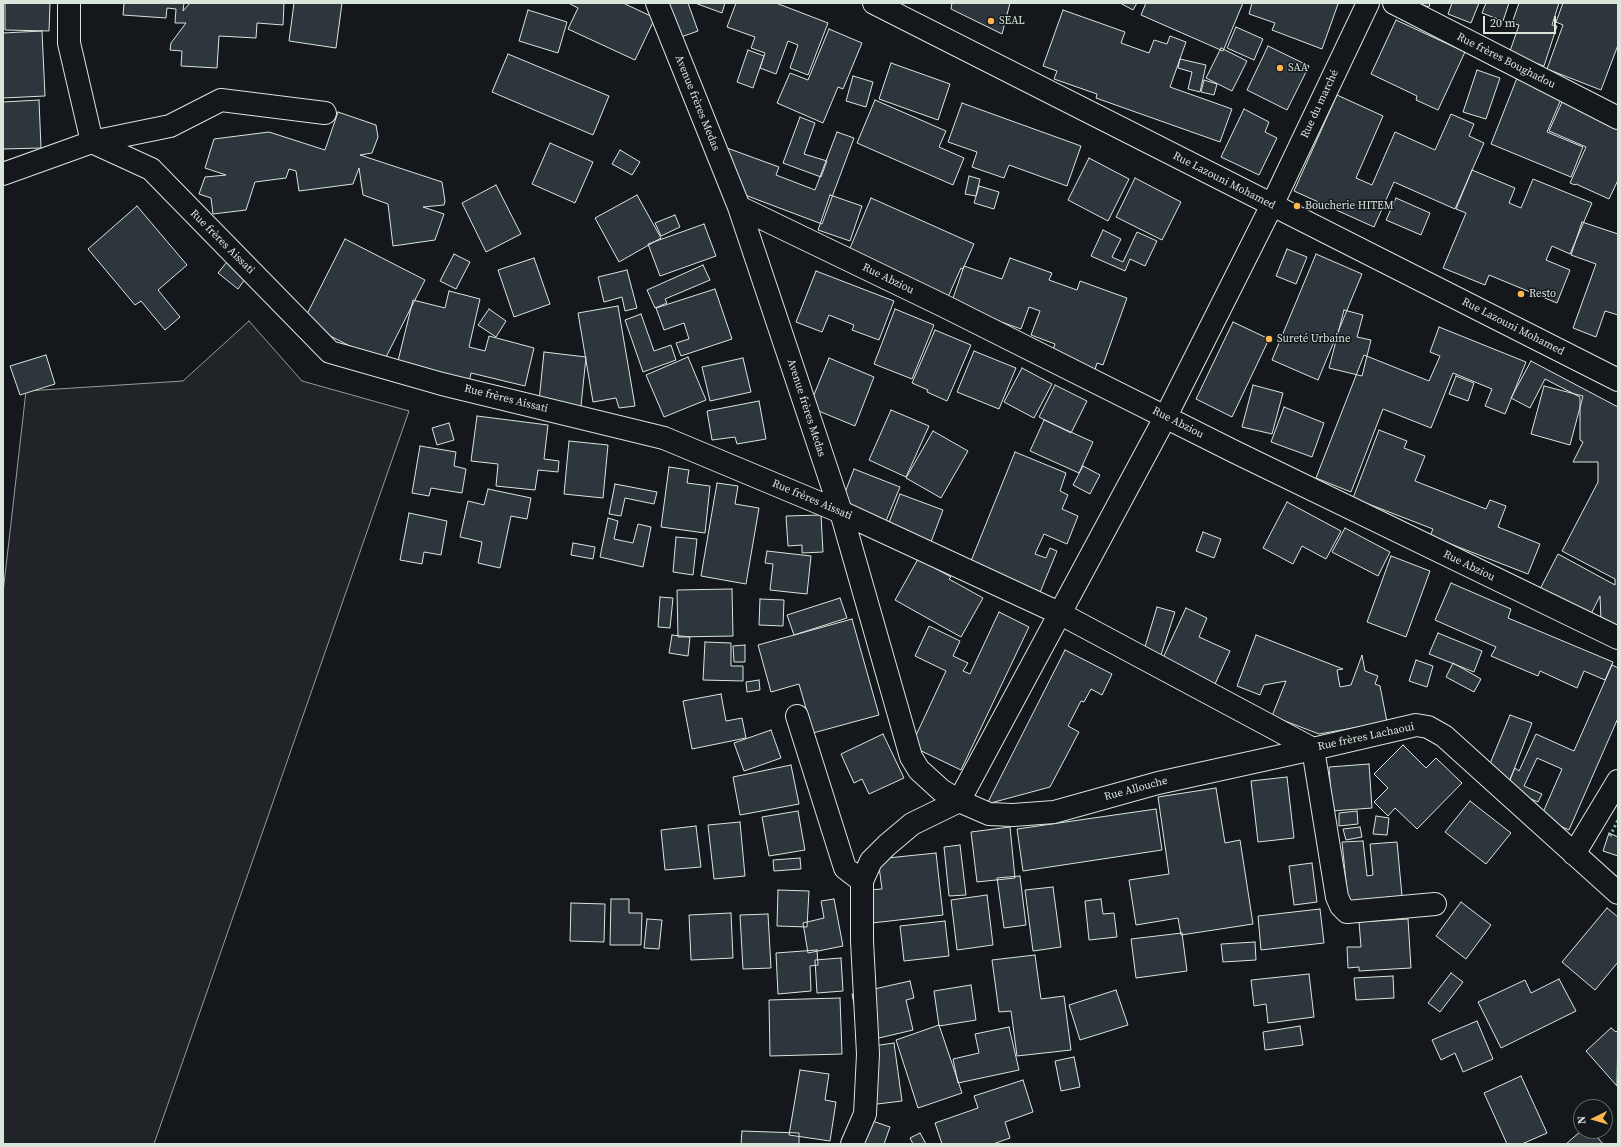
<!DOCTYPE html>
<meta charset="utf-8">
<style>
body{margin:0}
#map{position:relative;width:1621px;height:1147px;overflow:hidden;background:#14181c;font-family:"Source Serif 4",serif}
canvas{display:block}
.frame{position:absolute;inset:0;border:4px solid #d8e6dc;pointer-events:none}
.north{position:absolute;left:1573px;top:1099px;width:40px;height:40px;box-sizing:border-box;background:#14181c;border:1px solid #626a69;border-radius:50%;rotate:265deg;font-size:11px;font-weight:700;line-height:16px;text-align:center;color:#d8e6dc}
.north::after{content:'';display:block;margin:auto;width:14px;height:18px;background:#ffb74d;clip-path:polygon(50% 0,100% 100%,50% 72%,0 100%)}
.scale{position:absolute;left:1483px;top:16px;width:73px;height:18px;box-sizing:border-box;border:2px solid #d8e6dc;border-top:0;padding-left:5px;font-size:12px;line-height:14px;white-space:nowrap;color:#d8e6dc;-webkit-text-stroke:3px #14181c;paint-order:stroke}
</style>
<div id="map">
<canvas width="1621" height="1147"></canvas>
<div class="frame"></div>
<div class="north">N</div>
<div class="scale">20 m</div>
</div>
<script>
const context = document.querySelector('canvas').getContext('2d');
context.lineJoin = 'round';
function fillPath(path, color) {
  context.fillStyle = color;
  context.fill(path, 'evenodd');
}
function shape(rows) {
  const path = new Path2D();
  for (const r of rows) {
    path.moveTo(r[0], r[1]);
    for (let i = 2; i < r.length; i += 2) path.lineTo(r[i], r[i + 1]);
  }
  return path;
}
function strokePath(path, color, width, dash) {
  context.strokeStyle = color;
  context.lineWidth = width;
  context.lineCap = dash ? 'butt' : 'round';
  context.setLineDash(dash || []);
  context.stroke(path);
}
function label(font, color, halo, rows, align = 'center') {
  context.font = font + ' "Source Serif 4",serif';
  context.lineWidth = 3;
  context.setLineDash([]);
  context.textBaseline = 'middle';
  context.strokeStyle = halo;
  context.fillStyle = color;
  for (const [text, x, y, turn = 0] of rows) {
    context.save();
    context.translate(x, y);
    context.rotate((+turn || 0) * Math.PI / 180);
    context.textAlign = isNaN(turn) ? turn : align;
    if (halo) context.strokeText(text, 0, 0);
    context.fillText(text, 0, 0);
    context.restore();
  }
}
const green = shape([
 [249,321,302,381,409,411,154,1144,3,1144,3,593,26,391,183,381,249,321]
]);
const building = shape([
 [5,3,50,3,49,31,5,30,5,3],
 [124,3,184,3,183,11,190,3,284,3,283,25,257,23,256,38,219,36,217,68,181,66,182,51,170,50,171,43,186,23,175,23,176,9,167,8,166,18,123,15,124,3],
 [294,3,342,3,336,48,289,41,294,3],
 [571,3,623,3,655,18,635,60,568,29,578,8,570,4,571,3],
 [666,3,688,3,698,31,678,38,666,3],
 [695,3,725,3,722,13,695,3],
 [736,3,776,3,828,23,808,75,790,68,798,45,788,41,776,74,760,68,765,53,751,48,755,37,727,27,736,3],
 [952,3,1010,3,1002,34,951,9,952,3],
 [1120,3,1137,3,1133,10,1120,3],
 [1146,3,1243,3,1223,51,1141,15,1146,3],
 [1252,3,1336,3,1338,4,1322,49,1272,30,1275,23,1249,14,1252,3],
 [1417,3,1430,3,1429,7,1417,3],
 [1452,3,1479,3,1471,23,1448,14,1452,3],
 [1486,3,1509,3,1503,21,1482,13,1486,3],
 [1519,3,1559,3,1552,25,1557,26,1544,66,1509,54,1519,25,1512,23,1519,3],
 [1563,3,1618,3,1618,45,1601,90,1547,69,1563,25,1556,22,1563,3],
 [528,10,567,22,558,53,519,41,528,10],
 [1063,10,1125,32,1121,43,1149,53,1154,40,1167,44,1170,36,1186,42,1170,87,1232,109,1220,142,1096,98,1097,94,1054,79,1057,71,1043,66,1063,10],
 [1396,20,1465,52,1438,110,1416,100,1417,96,1371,74,1396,20],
 [1236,27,1263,39,1254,60,1227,48,1236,27],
 [829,29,862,43,843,89,838,87,823,123,777,103,790,73,808,80,829,29],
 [42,31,45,96,3,98,3,33,42,31],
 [1268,46,1309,66,1287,110,1247,90,1268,46],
 [1221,48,1247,61,1232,91,1206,78,1221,48],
 [748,50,764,56,753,88,737,82,748,50],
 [508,54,609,96,593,135,492,92,508,54],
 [1180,59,1206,65,1200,92,1188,89,1192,72,1178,68,1180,59],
 [891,63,950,84,938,120,879,99,891,63],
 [1477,70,1500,78,1486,119,1463,112,1477,70],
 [853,76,873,82,866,107,846,101,853,76],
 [1517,78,1562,97,1547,132,1583,147,1571,177,1491,144,1517,78],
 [1204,80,1217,84,1214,95,1201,92,1204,80],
 [1337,95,1383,116,1356,178,1372,185,1395,132,1435,150,1451,114,1474,124,1469,136,1484,143,1455,209,1394,182,1374,227,1294,191,1337,95],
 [39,100,41,148,3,149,3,102,39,100],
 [875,100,946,131,939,147,964,158,953,185,857,143,875,100],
 [1563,100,1618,125,1618,180,1609,199,1576,184,1575,185,1570,183,1586,147,1549,131,1563,100],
 [962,103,1081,146,1067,186,1009,165,1004,178,972,167,977,152,948,142,962,103],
 [1244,109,1269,122,1265,132,1277,138,1259,175,1221,157,1244,109],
 [338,112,376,125,378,137,372,153,360,155,442,182,445,201,444,205,423,207,444,214,435,240,393,246,388,204,363,195,359,168,353,184,299,191,296,171,289,169,286,178,255,182,246,210,213,214,211,198,199,194,205,177,226,175,205,168,214,139,269,132,325,150,338,112],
 [800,117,815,123,804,154,827,161,821,177,783,163,800,117],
 [837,132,854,138,822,224,729,189,727,148,779,167,776,175,815,190,837,132],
 [550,143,593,162,575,203,532,184,550,143],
 [620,150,640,162,632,175,612,164,620,150],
 [1089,158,1129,179,1108,221,1068,200,1089,158],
 [1472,170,1515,188,1509,203,1521,208,1533,179,1592,203,1570,254,1552,246,1546,260,1570,270,1557,303,1489,275,1485,285,1443,268,1466,213,1456,209,1472,170],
 [969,176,980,179,976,196,965,194,969,176],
 [1135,178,1181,202,1162,240,1116,217,1135,178],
 [496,185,521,234,486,252,462,203,496,185],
 [979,186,999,192,994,209,974,203,979,186],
 [637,195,661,238,619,262,595,218,637,195],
 [830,195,862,206,850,241,818,230,830,195],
 [871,198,974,244,963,269,961,268,948,297,848,253,871,198],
 [1396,198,1430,213,1421,235,1386,220,1396,198],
 [137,206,187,265,158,290,180,317,165,330,141,301,135,305,88,249,137,206],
 [675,215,680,227,661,236,655,223,675,215],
 [1582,222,1618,234,1618,315,1605,311,1596,337,1573,328,1596,264,1571,255,1582,222],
 [704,224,716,256,660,276,648,244,704,224],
 [1103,230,1121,239,1112,257,1123,262,1137,232,1157,241,1145,266,1130,259,1125,271,1091,256,1103,230],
 [345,239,425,280,383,363,303,322,345,239],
 [1287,249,1307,257,1296,284,1276,276,1287,249],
 [454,254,470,262,456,289,440,281,454,254],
 [1316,254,1362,274,1318,380,1272,360,1316,254],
 [231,257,250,272,238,289,218,273,231,257],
 [534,258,550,304,514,317,498,270,534,258],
 [1010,258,1052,273,1049,280,1077,290,1080,281,1127,298,1103,365,1097,363,1093,376,1049,360,1055,344,1031,335,1040,311,1029,307,1021,329,951,304,964,266,1002,279,1010,258],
 [703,265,710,280,665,299,667,303,655,308,647,290,703,265],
 [627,270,637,308,625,311,622,297,604,302,598,277,627,270],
 [816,271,894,301,879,340,852,330,854,325,829,315,822,332,796,322,816,271],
 [715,289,732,339,681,356,676,343,689,339,684,323,664,330,656,308,715,289],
 [449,291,480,299,469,347,485,351,489,336,534,348,525,386,471,373,469,383,397,365,413,300,445,308,449,291],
 [618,306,635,406,619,408,616,398,593,402,578,313,618,306],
 [489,309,506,321,496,337,478,325,489,309],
 [895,309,934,325,912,379,874,364,895,309],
 [1344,310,1363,315,1357,337,1371,340,1362,376,1329,368,1344,310],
 [641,314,654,351,671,345,676,360,643,372,625,320,641,314],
 [1233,322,1269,339,1232,417,1196,399,1233,322],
 [1439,327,1526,362,1505,414,1485,406,1492,389,1453,373,1431,428,1383,409,1351,492,1316,478,1364,355,1429,381,1440,356,1430,352,1439,327],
 [935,330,971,345,947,401,927,392,928,390,912,383,935,330],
 [974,351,1016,368,999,409,957,392,974,351],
 [544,352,586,357,581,406,539,401,544,352],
 [46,355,55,384,20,395,10,366,46,355],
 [688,357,706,400,664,417,646,375,688,357],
 [743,358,751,392,710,401,702,367,743,358],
 [829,358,874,377,855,426,809,407,829,358],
 [1531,361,1618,407,1618,630,1601,620,1600,596,1589,618,1539,591,1558,554,1615,585,1615,579,1562,551,1598,482,1598,462,1573,462,1583,442,1580,440,1580,397,1545,379,1530,408,1511,398,1531,361],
 [1022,368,1052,384,1034,418,1004,402,1022,368],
 [1456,376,1474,383,1468,401,1449,394,1456,376],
 [1055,385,1087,401,1071,433,1039,417,1055,385],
 [1253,385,1283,393,1272,434,1242,427,1253,385],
 [1544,386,1583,396,1570,445,1531,434,1544,386],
 [759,401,766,439,737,444,735,437,712,440,707,411,759,401],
 [1284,407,1324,423,1312,457,1271,442,1284,407],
 [891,410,929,426,906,477,869,460,891,410],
 [477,416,548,425,544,459,559,461,558,472,538,470,535,490,496,486,498,464,471,461,477,416],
 [1044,420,1093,442,1079,473,1030,451,1044,420],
 [449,423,454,440,437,445,432,428,449,423],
 [1379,430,1407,441,1404,448,1425,456,1415,481,1486,509,1490,500,1506,506,1498,527,1540,544,1528,574,1430,536,1433,529,1353,498,1379,430],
 [933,431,968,451,941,498,906,478,933,431],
 [569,441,608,445,603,498,564,494,569,441],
 [420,446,456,452,454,466,466,469,462,493,431,488,429,496,412,493,420,446],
 [1015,452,1066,473,1060,491,1068,495,1062,509,1078,516,1067,544,1044,534,1035,554,1046,558,1050,548,1057,551,1039,595,969,566,1015,452],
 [1083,466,1100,475,1090,494,1073,485,1083,466],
 [669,467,689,470,687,483,710,486,705,533,661,527,669,467],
 [854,469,900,487,886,521,841,503,854,469],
 [717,483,738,486,735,504,759,508,746,584,701,576,717,483],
 [615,484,657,492,654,504,625,498,621,516,609,514,615,484],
 [488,489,531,498,527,519,511,516,500,568,478,563,482,542,460,537,468,501,484,505,488,489],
 [900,494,943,510,931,542,888,525,900,494],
 [1287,502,1341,531,1326,559,1302,546,1293,564,1263,548,1287,502],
 [409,513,447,521,441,555,424,552,422,564,400,560,409,513],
 [821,515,823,552,802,553,802,545,788,546,786,516,821,515],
 [608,518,618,521,614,539,633,543,638,524,651,527,643,567,600,557,608,518],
 [1345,528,1390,552,1378,576,1332,552,1345,528],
 [1203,532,1221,539,1214,558,1196,551,1203,532],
 [676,537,697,539,693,575,673,572,676,537],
 [573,543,595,547,593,559,571,555,573,543],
 [767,551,811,556,807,594,770,590,773,564,765,563,767,551],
 [1391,556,1430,571,1406,637,1367,622,1391,556],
 [918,559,951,577,949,579,983,598,961,637,895,600,918,559],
 [1451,583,1511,609,1508,618,1613,662,1605,680,1584,671,1577,688,1540,671,1538,676,1491,656,1496,647,1435,620,1451,583],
 [732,589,733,636,678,637,677,590,732,589],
 [660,597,673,598,670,628,658,627,660,597],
 [840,598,847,618,794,635,787,615,840,598],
 [760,599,784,600,783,626,759,625,760,599],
 [1157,607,1175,612,1161,655,1144,650,1157,607],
 [1186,608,1207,618,1199,637,1230,651,1215,684,1162,660,1186,608],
 [999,612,1029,627,961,770,911,746,946,671,915,656,929,626,960,641,953,656,968,663,963,671,970,674,999,612],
 [852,619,879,715,813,733,799,684,771,692,758,645,852,619],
 [1438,633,1482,651,1474,672,1429,654,1438,633],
 [672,635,690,637,688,656,669,653,672,635],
 [1256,635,1343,669,1337,670,1340,687,1351,685,1362,655,1365,671,1378,676,1375,684,1380,686,1387,722,1319,734,1272,716,1286,681,1264,685,1260,695,1237,686,1256,635],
 [705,642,731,643,731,666,743,666,743,681,703,680,705,642],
 [745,645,745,662,734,662,733,646,745,645],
 [1065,650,1112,674,1102,695,1091,689,1084,702,1081,701,1068,726,1079,732,1050,787,987,804,1065,650],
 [1416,660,1433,666,1427,687,1409,681,1416,660],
 [1453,663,1481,679,1474,692,1446,677,1453,663],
 [1612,665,1618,668,1618,718,1569,830,1541,817,1562,769,1537,758,1524,786,1542,794,1538,802,1506,788,1515,768,1519,771,1536,734,1574,751,1612,665],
 [759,680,760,690,747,692,746,682,759,680],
 [721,694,726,721,742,718,746,738,692,749,683,701,721,694],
 [1510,715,1532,723,1510,780,1487,771,1510,715],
 [771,730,781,758,744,771,734,743,771,730],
 [883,734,904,778,869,794,862,779,854,783,841,754,883,734],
 [1403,745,1426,768,1436,758,1462,783,1417,829,1395,808,1388,816,1374,802,1388,788,1374,774,1403,745],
 [1369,764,1372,808,1332,811,1329,767,1369,764],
 [791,765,799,804,740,815,733,777,791,765],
 [1287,777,1294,838,1258,842,1251,781,1287,777],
 [1216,788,1225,843,1240,840,1253,924,1181,935,1178,918,1136,925,1129,880,1169,874,1158,797,1216,788],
 [1470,801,1511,833,1486,864,1445,832,1470,801],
 [1156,809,1162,850,1023,871,1017,829,1156,809],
 [798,811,805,850,769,856,762,817,798,811],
 [1357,811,1358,824,1339,826,1339,813,1357,811],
 [1376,816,1389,818,1387,835,1373,834,1376,816],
 [740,822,745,876,714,879,708,825,740,822],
 [696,826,701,867,665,870,661,830,696,826],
 [1010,827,1015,878,977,882,971,832,1010,827],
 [1360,827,1362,837,1346,840,1343,829,1360,827],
 [1609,833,1618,837,1618,856,1603,851,1609,833],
 [1363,841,1367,876,1373,875,1370,844,1397,842,1402,896,1348,901,1342,842,1363,841],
 [960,845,966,895,949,896,944,847,960,845],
 [936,853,943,915,872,923,868,890,882,889,878,859,936,853],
 [800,858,801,869,774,871,773,860,800,858],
 [1312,863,1317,902,1294,905,1289,866,1312,863],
 [1020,876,1026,925,1004,928,997,878,1020,876],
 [1053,887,1061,947,1033,951,1025,890,1053,887],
 [778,890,809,891,807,927,777,926,778,890],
 [987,895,993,945,957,950,951,900,987,895],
 [611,899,629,899,629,913,642,913,641,945,610,945,611,899],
 [834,899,843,946,808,953,803,923,824,918,821,901,834,899],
 [1101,899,1103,914,1114,913,1117,937,1089,940,1085,901,1101,899],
 [1461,902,1491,925,1466,959,1436,936,1461,902],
 [571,903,605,904,604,942,570,941,571,903],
 [1607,908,1618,917,1618,962,1595,990,1562,962,1607,908],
 [1320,909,1324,943,1261,950,1258,916,1320,909],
 [731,913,733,958,691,960,689,915,731,913],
 [768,914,771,968,743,969,740,915,768,914],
 [647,919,662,920,659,949,644,948,647,919],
 [1408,919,1411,968,1359,971,1359,967,1348,968,1347,947,1361,947,1359,922,1408,919],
 [945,921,949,956,904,961,900,926,945,921],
 [1182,933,1187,971,1136,978,1131,939,1182,933],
 [1255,942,1256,960,1223,962,1221,944,1255,942],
 [817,950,818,965,810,966,811,991,778,994,776,953,817,950],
 [1035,955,1041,999,1064,996,1071,1050,1017,1056,1011,1011,999,1012,992,960,1035,955],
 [841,958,843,991,817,993,815,960,841,958],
 [1451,973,1463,982,1440,1012,1428,1003,1451,973],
 [1309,974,1314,1017,1268,1023,1266,1004,1254,1006,1251,980,1309,974],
 [1393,976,1394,998,1356,1000,1354,978,1393,976],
 [1559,979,1576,1011,1501,1048,1478,1002,1525,980,1531,993,1559,979],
 [910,981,914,998,906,1000,913,1030,862,1042,852,994,910,981],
 [971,985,976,1020,939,1026,934,991,971,985],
 [1116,990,1128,1025,1080,1040,1069,1005,1116,990],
 [840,998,842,1054,770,1056,769,1000,840,998],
 [1477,1021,1493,1059,1463,1072,1455,1053,1441,1060,1432,1040,1477,1021],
 [939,1025,962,1093,918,1108,896,1040,939,1025],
 [1300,1026,1303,1045,1265,1050,1263,1032,1300,1026],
 [1009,1027,1019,1070,958,1083,953,1059,979,1053,975,1034,1009,1027],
 [1611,1028,1616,1032,1618,1030,1617,1086,1586,1051,1611,1028],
 [894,1043,902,1101,861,1106,866,1047,894,1043],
 [1074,1057,1080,1087,1061,1091,1055,1061,1074,1057],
 [800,1070,829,1074,825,1100,836,1102,830,1141,789,1135,800,1070],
 [1521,1076,1547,1133,1522,1144,1507,1144,1484,1093,1521,1076],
 [1023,1080,1033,1112,1005,1122,1010,1138,993,1144,942,1144,935,1123,978,1108,974,1096,1023,1080],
 [855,1115,890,1127,884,1144,844,1144,855,1115],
 [742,1131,799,1133,799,1144,741,1144,742,1131],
 [1581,1131,1592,1131,1603,1144,1566,1144,1581,1131],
 [920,1133,926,1144,913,1144,910,1138,920,1133]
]);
const minor = shape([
 [69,3,69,43,92,142,170,126,221,100,325,113],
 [657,3,739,207,841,512,911,757,919,770,941,790,959,801,989,814,1013,815,1054,812,1158,783,1313,749,1337,897,1341,906,1347,912,1435,904],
 [1394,3,1618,118],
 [3,174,92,142,151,169,330,352,442,384,664,438,841,512,1061,614,1313,749,1416,725,1428,727,1444,736,1618,893],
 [739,207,942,305,1235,452,1618,638],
 [797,716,845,868,862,881],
 [1574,854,1618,781],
 [852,1144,865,1114,868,1054,862,941,862,881,871,861,887,845,912,824,959,801,1166,416,1272,205,1368,3]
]);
const major = shape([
 [874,3,1618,380]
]);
const hedge = shape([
 [1610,836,1618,820]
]);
const markers = [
 [991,21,4,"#ffb74d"],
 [1280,68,4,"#ffb74d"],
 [1297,206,4,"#ffb74d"],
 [1521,294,4,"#ffb74d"],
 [1269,339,4,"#ffb74d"]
];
const poiNames = [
 ["SEAL",999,21],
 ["SAA",1288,68],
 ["Boucherie HITEM",1305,206],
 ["Resto",1529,294],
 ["Sureté Urbaine",1277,339]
];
const streetNames = [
 ["Rue frères Boughadou",1506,61,27],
 ["Avenue frères Medas",697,103,68],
 ["Rue du marché",1320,104,-65],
 ["Rue Lazouni Mohamed",1224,181,27],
 ["Rue frères Aissati",222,242,45],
 ["Rue Abziou",888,279,26],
 ["Rue Lazouni Mohamed",1513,327,27],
 ["Rue frères Aissati",506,399,14],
 ["Avenue frères Medas",806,408,72],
 ["Rue Abziou",1178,423,27],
 ["Rue frères Aissati",812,500,23],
 ["Rue Abziou",1469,566,26],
 ["Rue frères Lachaoui",1366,737,-12],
 ["Rue Allouche",1136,789,-15]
];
fillPath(green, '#202428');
strokePath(green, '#939e99', 1);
fillPath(building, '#2c363c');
strokePath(building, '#d8e6dc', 1);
strokePath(minor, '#d8e6dc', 24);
strokePath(major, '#d8e6dc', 24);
strokePath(minor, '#14181c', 22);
strokePath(major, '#14181c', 22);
strokePath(hedge, '#8ac095', 3, [2, 3]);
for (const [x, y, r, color] of markers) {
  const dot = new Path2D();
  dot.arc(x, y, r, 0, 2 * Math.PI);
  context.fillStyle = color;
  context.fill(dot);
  strokePath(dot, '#14181c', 1.5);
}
label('11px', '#d8e6dc', '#14181c', poiNames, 'left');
label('11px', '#d8e6dc', '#14181c', streetNames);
</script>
